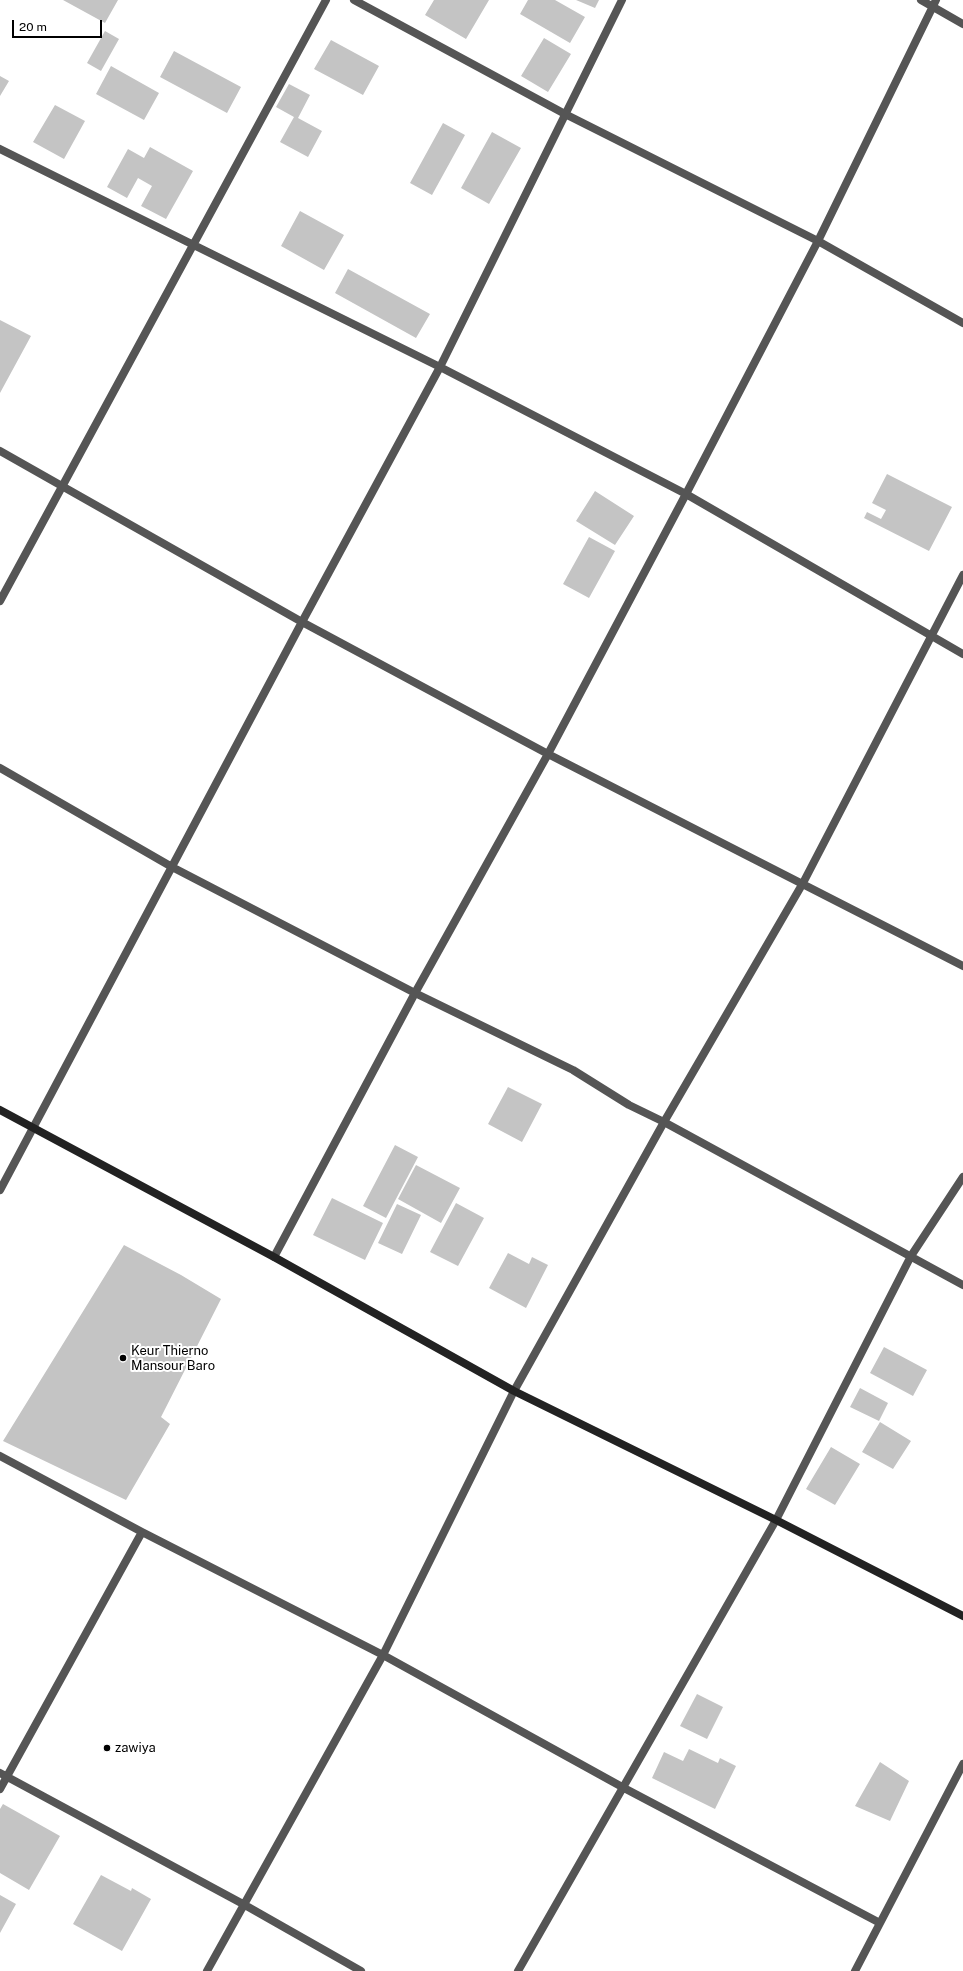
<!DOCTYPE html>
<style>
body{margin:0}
#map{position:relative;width:963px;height:1971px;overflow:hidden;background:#fff;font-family:"Public Sans",sans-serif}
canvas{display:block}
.scale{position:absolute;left:12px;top:20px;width:90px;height:18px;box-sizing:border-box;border:2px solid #000;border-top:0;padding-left:5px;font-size:12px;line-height:14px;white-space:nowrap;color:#000;-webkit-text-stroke:3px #fff;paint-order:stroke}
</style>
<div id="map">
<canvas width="963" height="1971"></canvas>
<div class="scale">20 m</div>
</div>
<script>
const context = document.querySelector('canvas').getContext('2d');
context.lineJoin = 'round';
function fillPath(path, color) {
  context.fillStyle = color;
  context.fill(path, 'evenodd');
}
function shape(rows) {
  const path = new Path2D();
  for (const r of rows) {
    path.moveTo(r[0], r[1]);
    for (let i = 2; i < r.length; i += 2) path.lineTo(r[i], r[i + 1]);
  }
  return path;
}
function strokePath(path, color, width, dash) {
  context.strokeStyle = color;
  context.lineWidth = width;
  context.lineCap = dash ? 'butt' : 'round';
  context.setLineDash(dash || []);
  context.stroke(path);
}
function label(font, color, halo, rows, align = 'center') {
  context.font = font + ' "Public Sans",sans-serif';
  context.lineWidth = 4;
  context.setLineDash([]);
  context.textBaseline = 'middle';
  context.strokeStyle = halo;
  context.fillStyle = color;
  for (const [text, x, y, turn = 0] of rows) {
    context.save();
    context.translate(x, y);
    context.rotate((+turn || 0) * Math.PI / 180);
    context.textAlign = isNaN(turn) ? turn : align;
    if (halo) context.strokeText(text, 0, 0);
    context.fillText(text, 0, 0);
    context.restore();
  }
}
const building = shape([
 [63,0,118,0,105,23],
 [434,0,489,0,466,39,425,15],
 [528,0,555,0,585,17,570,43,520,14],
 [576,0,599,0,595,8],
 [105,31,119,39,101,71,87,63],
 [544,38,571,54,548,92,521,76],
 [331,40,379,66,363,95,314,69],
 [174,51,241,87,227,113,160,77],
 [111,66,159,93,144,120,96,94],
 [0,76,9,81,0,96],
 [289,84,310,95,298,118,322,131,308,157,280,142,294,117,276,107],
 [55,105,85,121,64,159,33,142],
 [443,123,465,135,432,195,410,183],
 [492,132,521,148,489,204,461,188],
 [150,147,193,171,166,219,141,206,152,186,138,178,127,198,107,187,128,149,144,158],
 [300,211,344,235,324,270,281,246],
 [348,269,430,314,416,338,335,293],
 [0,320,31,336,0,393],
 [887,474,952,507,929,551,864,518,867,512,881,519,886,510,872,503],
 [595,491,634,516,615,545,576,521],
 [589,537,615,551,589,598,563,584],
 [508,1087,542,1104,522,1142,488,1124],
 [395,1145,418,1157,386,1218,363,1206],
 [416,1165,460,1188,441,1223,398,1199],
 [332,1198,383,1223,365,1260,313,1235],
 [456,1203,484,1218,458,1266,430,1252],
 [397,1204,421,1215,402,1254,378,1243],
 [124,1245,181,1275,221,1299,161,1417,170,1424,126,1500,3,1441],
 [508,1253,529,1264,532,1257,548,1265,526,1308,489,1288],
 [884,1347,927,1370,913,1396,870,1373],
 [860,1388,888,1403,879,1421,850,1407],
 [880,1422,911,1441,893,1469,862,1452],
 [831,1447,860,1464,835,1505,806,1489],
 [697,1694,723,1707,707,1739,680,1726],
 [689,1749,718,1763,720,1758,736,1766,715,1809,652,1778,664,1752,683,1761],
 [880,1762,909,1781,890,1821,855,1806],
 [3,1804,60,1836,29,1890,0,1873,0,1809],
 [101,1875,131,1891,132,1888,151,1899,122,1951,73,1924],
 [0,1895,16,1904,0,1933]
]);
const street = shape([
 [354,0,565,114,818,241,963,323],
 [921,0,963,24],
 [0,149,440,367,686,494,963,654],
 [0,451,302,622,548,754,963,966],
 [0,601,326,0],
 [0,768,172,867,415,993,573,1070,629,1105,664,1122,963,1285],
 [0,1190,302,622,440,367,622,0],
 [274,1257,415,993,548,754,686,494,818,241,936,0],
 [0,1456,142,1532,383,1655,624,1788,880,1923],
 [0,1773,243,1904,361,1971],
 [0,1789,142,1532],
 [207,1971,383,1655,514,1391,664,1122,803,883,963,575],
 [518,1971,776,1520,911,1256,963,1177],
 [855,1971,963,1764]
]);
const secondary = shape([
 [0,1110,274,1257,514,1391,776,1520,963,1616]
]);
const markers = [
 [123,1358,4,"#000"],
 [107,1748,4,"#000"]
];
const poiNames = [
 ["Keur Thierno",131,1351],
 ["Mansour Baro",131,1366],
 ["zawiya",115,1748]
];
fillPath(building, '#c4c4c4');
strokePath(street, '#555', 8);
strokePath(secondary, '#222', 8);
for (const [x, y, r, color] of markers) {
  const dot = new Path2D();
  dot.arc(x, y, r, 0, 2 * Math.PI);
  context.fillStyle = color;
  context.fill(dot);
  strokePath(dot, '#fff', 1.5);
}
label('13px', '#000', '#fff', poiNames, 'left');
</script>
